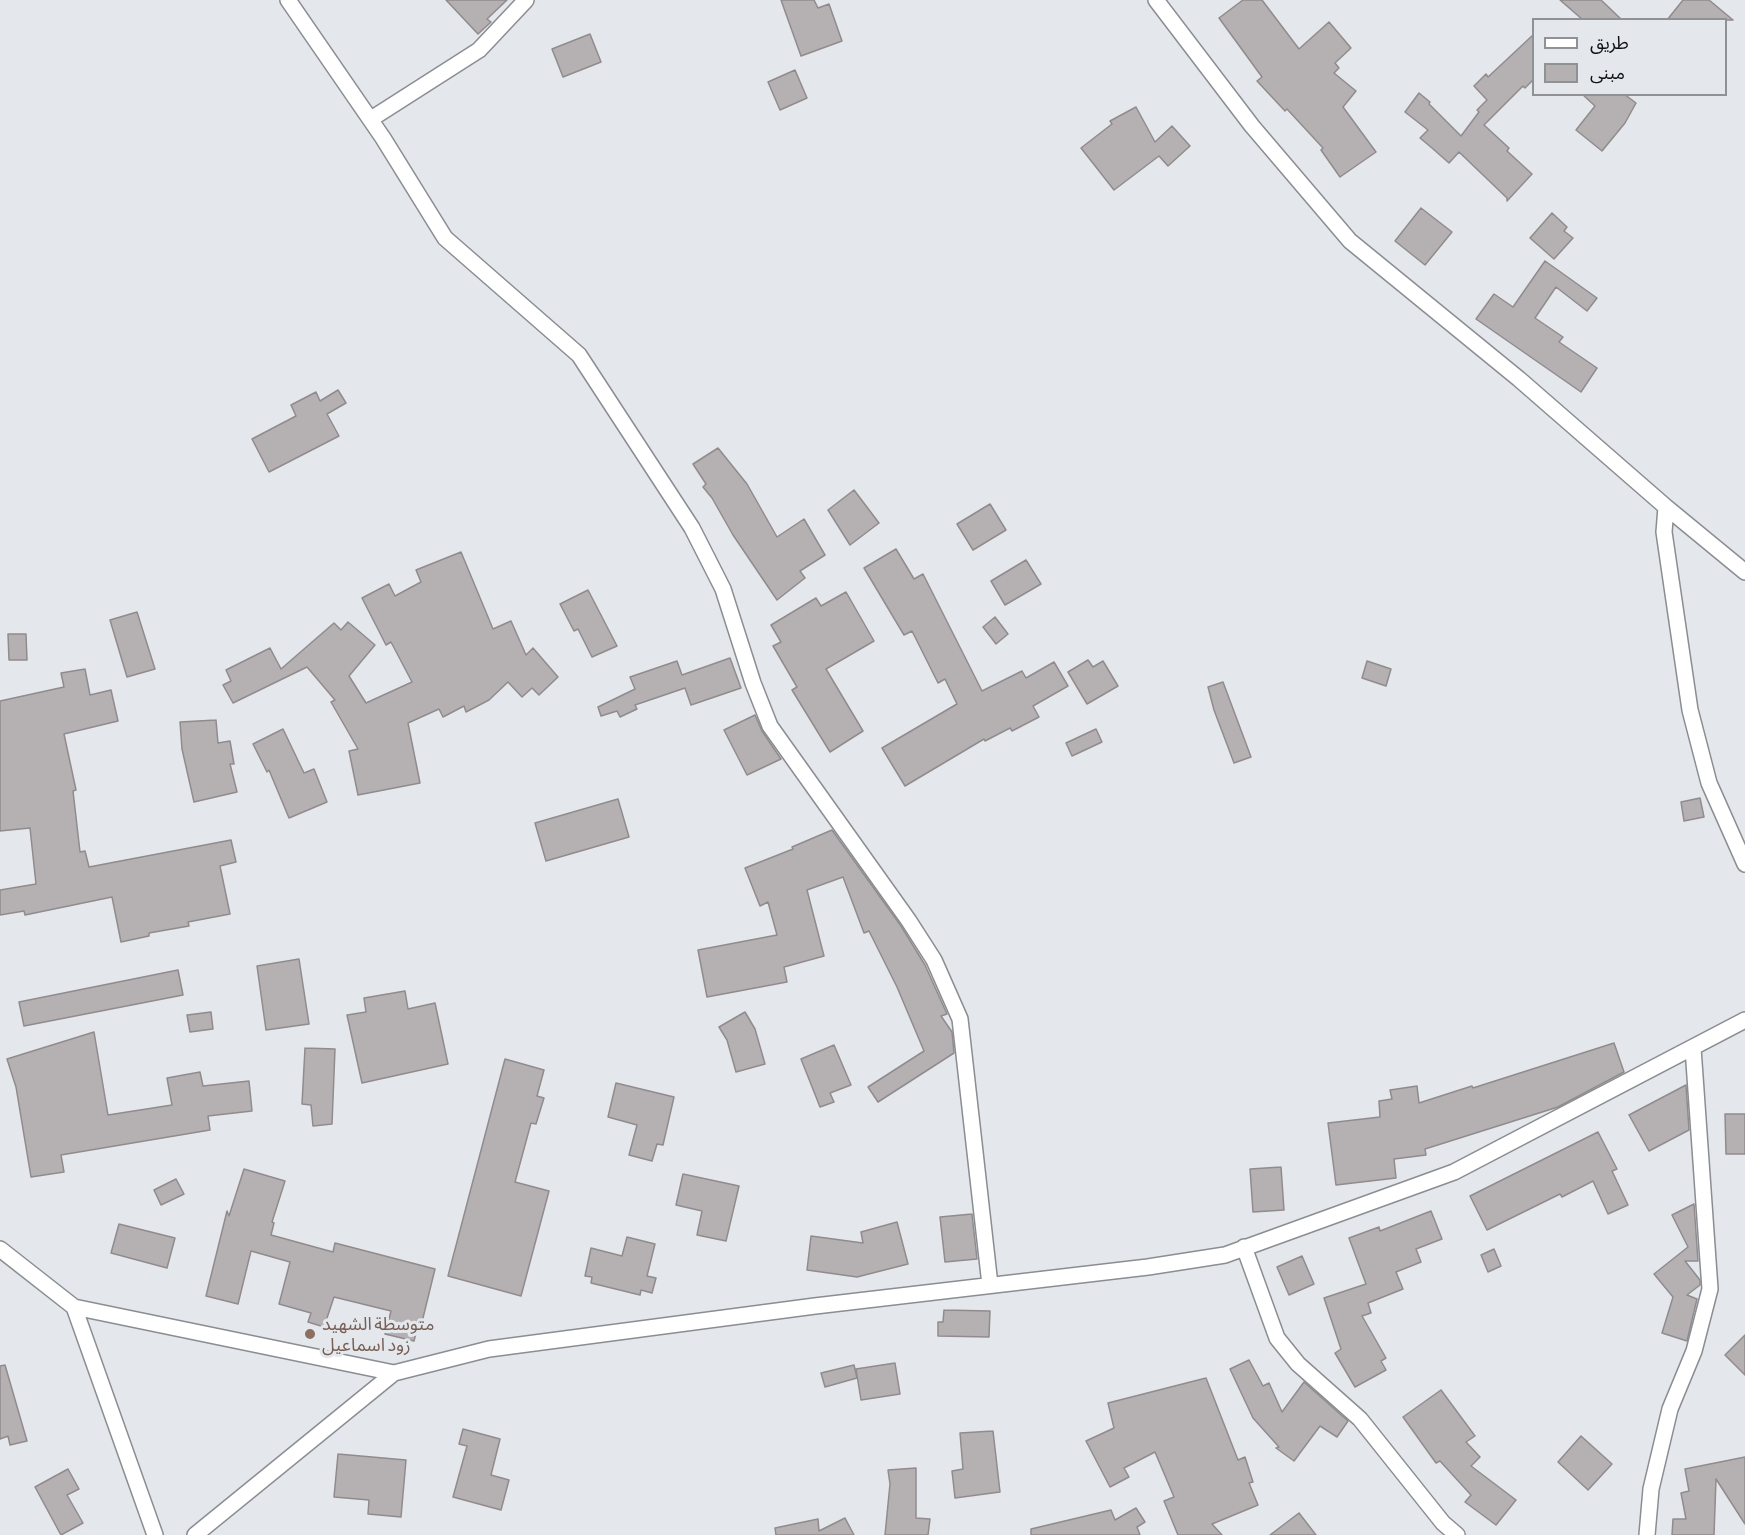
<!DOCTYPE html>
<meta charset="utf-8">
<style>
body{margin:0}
#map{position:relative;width:1745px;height:1535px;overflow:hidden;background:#e4e8ec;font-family:"Asap Condensed","Noto Sans Arabic",sans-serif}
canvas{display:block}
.legend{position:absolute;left:1532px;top:18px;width:195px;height:78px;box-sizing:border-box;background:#e4e8ec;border:2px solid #8f9295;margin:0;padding:8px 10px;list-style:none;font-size:18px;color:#101113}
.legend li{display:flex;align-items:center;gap:12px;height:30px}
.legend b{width:30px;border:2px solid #8f9295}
</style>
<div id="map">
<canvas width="1745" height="1535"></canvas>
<ul class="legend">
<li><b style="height:8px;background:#fff"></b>طريق</li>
<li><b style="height:16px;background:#b5b0b2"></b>مبنى</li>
</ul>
</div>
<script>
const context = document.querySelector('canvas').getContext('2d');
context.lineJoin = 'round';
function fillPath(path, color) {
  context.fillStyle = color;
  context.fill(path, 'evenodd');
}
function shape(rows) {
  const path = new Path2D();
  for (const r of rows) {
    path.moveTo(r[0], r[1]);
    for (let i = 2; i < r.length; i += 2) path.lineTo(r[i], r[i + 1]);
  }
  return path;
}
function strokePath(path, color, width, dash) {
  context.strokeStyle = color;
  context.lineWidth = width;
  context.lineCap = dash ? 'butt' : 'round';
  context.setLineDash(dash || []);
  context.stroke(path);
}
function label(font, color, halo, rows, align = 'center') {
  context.font = font + ' "Asap Condensed","Noto Sans Arabic",sans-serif';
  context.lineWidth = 6;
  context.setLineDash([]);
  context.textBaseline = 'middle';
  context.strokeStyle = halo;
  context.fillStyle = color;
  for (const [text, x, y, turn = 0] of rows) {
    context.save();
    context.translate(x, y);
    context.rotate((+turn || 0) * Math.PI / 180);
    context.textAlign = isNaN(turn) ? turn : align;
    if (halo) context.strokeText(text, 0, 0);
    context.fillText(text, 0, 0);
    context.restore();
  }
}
const building = shape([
 [446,0,507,0,487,19,491,22,478,34,446,0],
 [781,0,814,0,818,8,829,4,842,41,801,56,781,0],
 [1243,0,1262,0,1299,49,1329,22,1351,48,1335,63,1339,68,1334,73,1356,91,1343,107,1376,152,1340,177,1321,150,1323,148,1287,109,1285,111,1257,81,1262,77,1219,18,1243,0],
 [1560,0,1601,0,1622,20,1583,20,1560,0],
 [1683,0,1709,0,1733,20,1667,20,1683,0],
 [590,34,601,62,563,77,552,49,590,34],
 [1533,35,1533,80,1525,88,1523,86,1484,125,1509,148,1507,151,1532,174,1507,201,1507,198,1459,152,1449,163,1432,148,1420,138,1428,130,1405,112,1419,93,1430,102,1429,104,1461,136,1479,112,1477,110,1487,100,1474,86,1486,74,1488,77,1533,35],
 [795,70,807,98,780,110,768,82,795,70],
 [1582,94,1624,94,1636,103,1625,123,1602,151,1576,130,1595,106,1582,94],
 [1136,107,1155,142,1172,126,1190,146,1168,166,1159,156,1114,190,1081,148,1112,124,1110,121,1136,107],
 [1421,208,1452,232,1425,265,1395,241,1421,208],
 [1552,213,1567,227,1564,231,1573,238,1554,259,1530,238,1552,213],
 [1545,261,1597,298,1587,311,1556,287,1535,318,1563,337,1559,342,1597,368,1581,392,1476,319,1494,294,1513,307,1545,261],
 [338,390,346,403,327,414,339,436,269,472,252,439,296,416,291,405,316,392,320,401,338,390],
 [718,448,747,484,777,537,804,519,825,555,800,571,805,578,777,600,733,535,712,498,703,487,706,484,693,464,718,448],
 [854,490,879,523,850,545,828,510,854,490],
 [990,504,1006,530,973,550,957,524,990,504],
 [896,549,914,579,923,574,982,691,1022,671,1026,678,1054,662,1068,686,1033,706,1039,717,1012,731,1010,728,985,741,984,739,905,786,882,748,957,704,945,679,938,683,912,631,904,635,864,568,896,549],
 [461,552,493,629,511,621,526,655,533,648,558,677,539,695,532,688,522,697,508,682,489,700,466,712,464,706,443,717,439,709,408,723,420,783,358,795,349,751,358,749,331,702,335,700,307,667,233,703,223,685,231,681,226,670,270,648,281,669,334,623,341,630,348,622,375,645,349,676,366,703,412,682,391,642,386,645,362,598,389,584,395,596,421,582,416,570,461,552],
 [1026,560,1041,584,1005,605,991,581,1026,560],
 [588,590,617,646,592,657,578,629,574,631,560,604,588,590],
 [846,592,874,641,826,669,863,731,830,752,792,690,797,687,773,646,781,642,771,625,816,598,821,606,846,592],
 [137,612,155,669,127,677,110,620,137,612],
 [995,617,1008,634,996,644,983,627,995,617],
 [8,634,26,634,27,660,9,660,8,634],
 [730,658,741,688,691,705,685,688,635,705,637,709,620,717,617,711,601,716,598,707,635,689,630,677,677,661,682,675,730,658],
 [1088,660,1093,667,1103,661,1118,686,1087,704,1068,672,1088,660],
 [1367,661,1391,669,1386,686,1362,678,1367,661],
 [85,669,90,695,111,690,118,721,64,734,76,790,73,791,80,852,85,851,89,867,231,840,236,862,220,866,230,914,188,922,189,926,149,933,149,936,121,942,112,897,25,915,24,911,0,915,0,890,36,884,30,828,0,831,0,701,64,687,61,673,85,669],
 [1223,682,1251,757,1234,763,1214,710,1208,687,1223,682],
 [755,715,762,731,781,759,747,775,724,730,755,715],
 [216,720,218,743,230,741,234,764,230,764,237,792,194,802,182,749,180,722,216,720],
 [283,729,304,773,314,769,327,802,289,818,269,770,267,772,253,744,283,729],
 [1096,729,1102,742,1072,756,1066,743,1096,729],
 [1700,798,1704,817,1684,821,1681,802,1700,798],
 [618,799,629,837,546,861,535,823,618,799],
 [832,830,901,926,925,965,947,1014,941,1016,952,1032,954,1053,878,1102,868,1087,924,1051,897,987,869,931,864,933,843,877,807,890,824,956,784,967,787,982,707,997,698,950,777,935,768,902,760,906,745,868,793,849,792,847,832,830],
 [299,959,309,1024,266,1030,257,966,299,959],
 [178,970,183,995,24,1026,19,1002,178,970],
 [405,991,408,1009,435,1003,448,1064,362,1083,347,1015,366,1012,364,998,405,991],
 [211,1012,213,1029,190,1032,187,1015,211,1012],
 [745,1012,755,1029,765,1064,736,1072,727,1040,719,1027,745,1012],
 [94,1032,108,1115,172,1105,167,1078,200,1072,203,1086,249,1081,252,1111,208,1116,210,1130,61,1155,64,1172,31,1177,16,1087,7,1059,94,1032],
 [1614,1043,1624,1072,1558,1107,1425,1149,1426,1155,1394,1159,1396,1178,1336,1185,1328,1123,1380,1117,1379,1101,1392,1099,1390,1090,1417,1086,1419,1103,1472,1086,1473,1088,1614,1043],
 [834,1045,851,1085,830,1093,834,1102,820,1107,801,1059,834,1045],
 [305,1048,335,1049,332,1124,313,1126,311,1105,302,1104,305,1048],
 [505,1059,544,1070,537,1096,544,1098,536,1124,531,1123,515,1182,549,1191,521,1296,448,1276,505,1059],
 [616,1083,674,1097,663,1145,657,1144,652,1161,629,1155,637,1125,608,1117,616,1083],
 [1686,1085,1689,1130,1649,1151,1629,1115,1686,1085],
 [1725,1114,1745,1114,1745,1154,1726,1154,1725,1114],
 [1598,1132,1617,1169,1612,1171,1628,1205,1608,1214,1593,1181,1562,1197,1560,1194,1487,1230,1470,1196,1598,1132],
 [1281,1167,1284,1210,1253,1212,1250,1169,1281,1167],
 [244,1169,285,1181,272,1222,274,1223,271,1235,333,1252,335,1243,435,1269,422,1322,419,1321,414,1341,385,1334,391,1311,334,1297,324,1327,308,1322,311,1313,279,1304,290,1262,251,1251,238,1304,206,1296,227,1211,229,1216,244,1169],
 [683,1174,739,1186,726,1241,697,1235,702,1211,676,1205,683,1174],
 [176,1179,184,1194,161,1205,154,1190,176,1179],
 [1694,1204,1698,1261,1685,1261,1700,1280,1700,1285,1687,1295,1697,1299,1687,1341,1662,1333,1673,1297,1654,1274,1688,1247,1672,1215,1694,1204],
 [1431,1211,1442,1239,1416,1249,1421,1262,1396,1272,1403,1289,1368,1303,1371,1313,1362,1316,1386,1358,1381,1361,1386,1370,1355,1387,1335,1353,1341,1349,1324,1298,1366,1284,1349,1238,1379,1227,1380,1231,1431,1211],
 [972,1214,977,1259,945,1262,940,1217,972,1214],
 [897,1222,908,1264,857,1277,807,1270,811,1236,863,1243,861,1232,897,1222],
 [119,1224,175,1238,167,1268,111,1253,119,1224],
 [627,1237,655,1244,647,1276,656,1278,652,1293,641,1290,640,1295,591,1283,592,1277,585,1276,591,1248,622,1256,627,1237],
 [1494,1249,1501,1266,1488,1272,1481,1255,1494,1249],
 [1302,1256,1314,1284,1289,1295,1277,1267,1302,1256],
 [944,1310,990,1311,989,1337,938,1336,938,1322,943,1322,944,1310],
 [1745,1335,1745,1375,1725,1355,1745,1335],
 [1249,1360,1263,1386,1269,1383,1282,1412,1304,1382,1348,1421,1337,1437,1320,1426,1294,1461,1276,1448,1279,1447,1253,1418,1230,1369,1249,1360],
 [895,1363,900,1394,861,1400,856,1369,895,1363],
 [5,1365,27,1441,10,1445,8,1436,0,1439,0,1366,5,1365],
 [854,1365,857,1378,825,1387,821,1373,854,1365],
 [1206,1378,1238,1460,1245,1457,1253,1482,1249,1483,1258,1505,1212,1524,1222,1535,1178,1535,1164,1501,1174,1497,1155,1452,1124,1468,1129,1477,1110,1487,1086,1441,1114,1428,1108,1403,1206,1378],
 [1441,1390,1475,1436,1466,1442,1480,1457,1471,1466,1516,1500,1496,1525,1465,1502,1471,1495,1440,1461,1436,1463,1403,1417,1441,1390],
 [463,1429,500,1439,491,1475,509,1480,501,1510,453,1497,467,1446,459,1444,463,1429],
 [993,1431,1000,1492,955,1498,952,1471,963,1469,960,1433,993,1431],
 [1581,1436,1612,1464,1588,1490,1558,1462,1581,1436],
 [338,1454,406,1460,401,1517,368,1514,369,1500,334,1497,338,1454],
 [1745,1457,1745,1524,1716,1479,1714,1535,1672,1535,1673,1519,1686,1519,1681,1493,1689,1491,1685,1469,1745,1457],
 [916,1468,916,1518,930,1519,928,1535,885,1535,890,1484,888,1470,916,1468],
 [68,1469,79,1489,67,1495,83,1523,61,1535,35,1487,68,1469],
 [1136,1508,1145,1522,1137,1527,1140,1535,1031,1535,1031,1529,1111,1510,1115,1520,1136,1508],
 [1299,1513,1316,1535,1270,1535,1299,1513],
 [845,1518,854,1535,776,1535,775,1528,818,1519,819,1531,845,1518]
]);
const street = shape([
 [288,0,383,138,445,238,579,355,692,528,723,589,753,683,770,726,909,921,934,960,960,1019,990,1285],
 [1156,0,1252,126,1350,241,1519,379,1666,507,1745,572],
 [371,119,479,50,526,0],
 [1666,507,1664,532,1690,710,1709,783,1745,864],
 [1244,1247,1277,1338,1298,1364,1360,1419,1443,1523,1457,1535],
 [0,1249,74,1307,155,1535],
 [74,1307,394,1373],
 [195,1535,394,1373,489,1349,815,1306,1148,1267,1225,1255,1454,1172,1745,1020],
 [1647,1535,1651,1489,1670,1409,1694,1351,1710,1289,1693,1048]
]);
const markers = [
 [310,1334,6,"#8d6e63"]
];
const educationNames = [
 ["متوسطة الشهيد",322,1324],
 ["زود اسماعيل",322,1345]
];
fillPath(building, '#b5b0b2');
strokePath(building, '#918b8d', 1.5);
strokePath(street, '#8a8d91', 18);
strokePath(street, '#fff', 15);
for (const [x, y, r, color] of markers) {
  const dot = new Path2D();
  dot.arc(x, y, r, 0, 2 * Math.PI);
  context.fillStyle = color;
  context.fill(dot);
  strokePath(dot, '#e4e8ec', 2);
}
label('18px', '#785e54', '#e4e8ec', educationNames, 'left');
</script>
